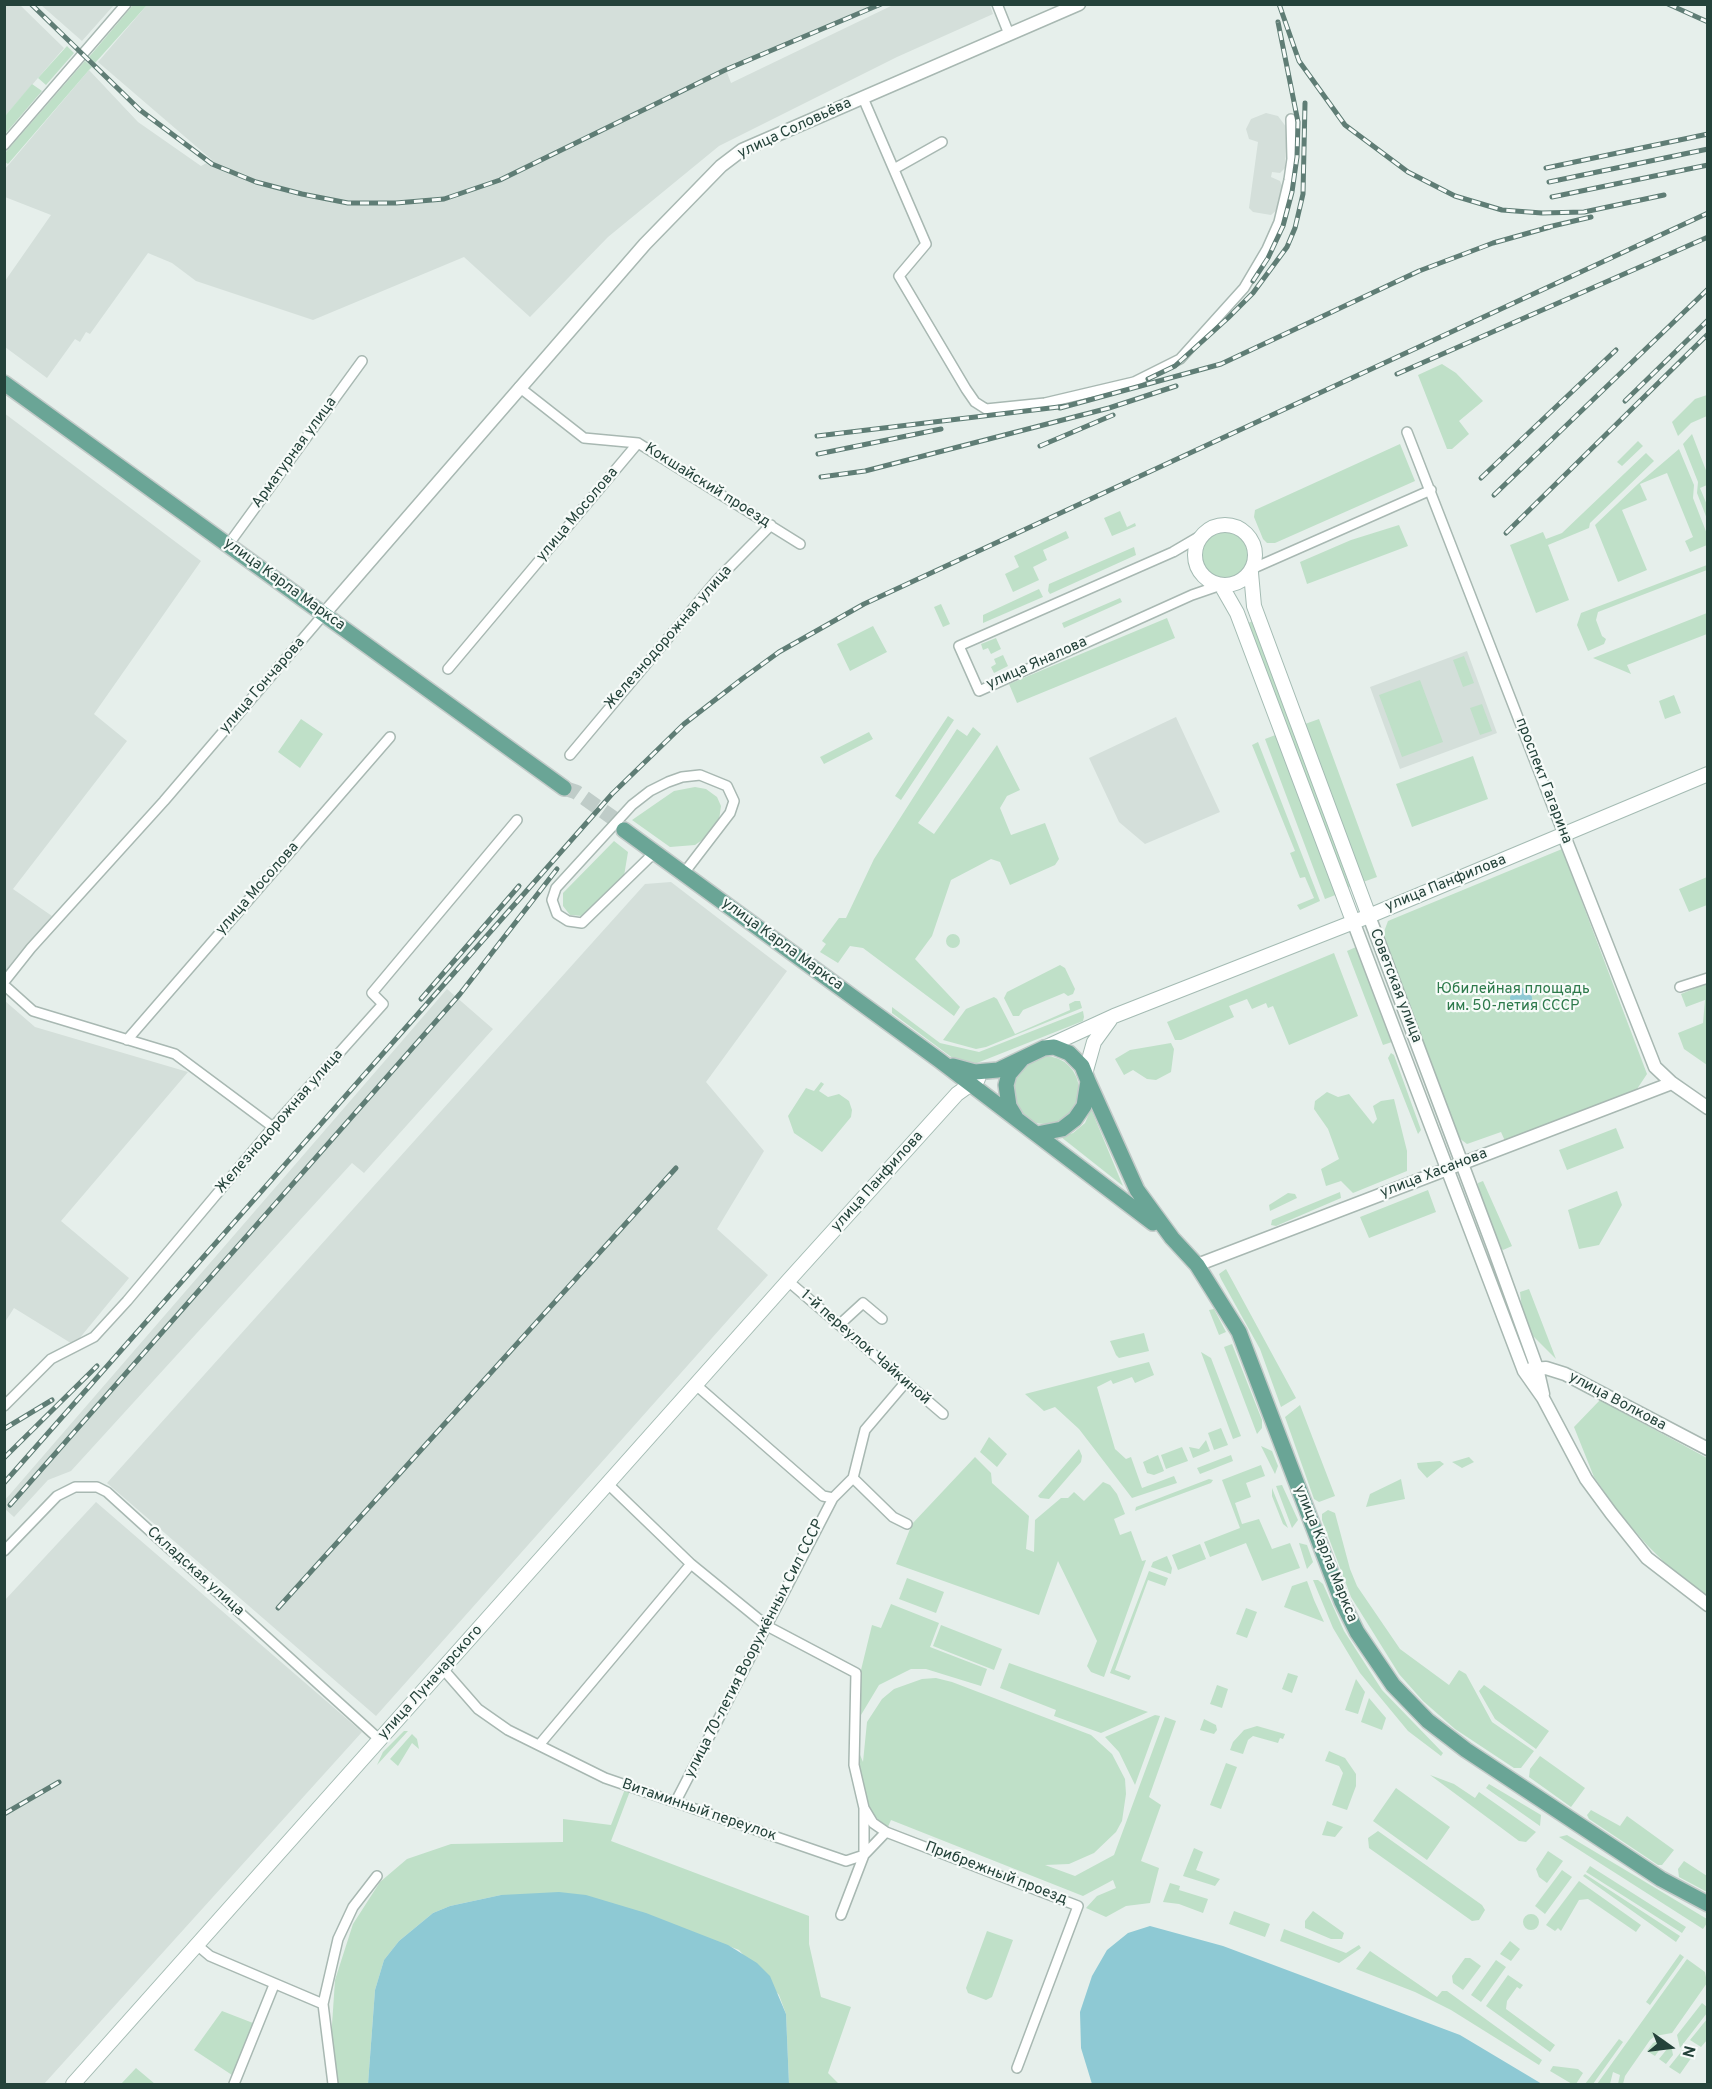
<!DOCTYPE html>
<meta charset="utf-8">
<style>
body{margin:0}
#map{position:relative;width:1712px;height:2089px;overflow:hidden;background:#e6efeb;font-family:Overpass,sans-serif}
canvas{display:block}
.frame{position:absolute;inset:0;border:6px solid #24423a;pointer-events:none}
.north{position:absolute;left:1640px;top:2017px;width:60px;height:60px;-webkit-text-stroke:4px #f7fbf9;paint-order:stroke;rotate:104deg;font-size:16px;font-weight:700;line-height:24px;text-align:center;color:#24423a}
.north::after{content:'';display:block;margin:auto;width:21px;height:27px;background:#24423a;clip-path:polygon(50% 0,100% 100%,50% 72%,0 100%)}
</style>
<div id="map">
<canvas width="1712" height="2089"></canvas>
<div class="frame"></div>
<div class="north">N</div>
</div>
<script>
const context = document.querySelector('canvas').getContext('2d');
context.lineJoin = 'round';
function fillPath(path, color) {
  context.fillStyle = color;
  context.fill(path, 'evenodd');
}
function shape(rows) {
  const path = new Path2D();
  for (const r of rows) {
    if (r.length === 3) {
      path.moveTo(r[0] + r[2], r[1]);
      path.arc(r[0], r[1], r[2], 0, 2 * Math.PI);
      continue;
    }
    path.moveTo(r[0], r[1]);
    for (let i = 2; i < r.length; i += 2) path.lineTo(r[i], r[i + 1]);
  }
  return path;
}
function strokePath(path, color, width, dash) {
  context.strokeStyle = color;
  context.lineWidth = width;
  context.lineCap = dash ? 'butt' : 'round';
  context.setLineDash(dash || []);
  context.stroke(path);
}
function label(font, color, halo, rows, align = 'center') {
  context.font = font + ' Overpass,sans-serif';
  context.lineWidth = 4.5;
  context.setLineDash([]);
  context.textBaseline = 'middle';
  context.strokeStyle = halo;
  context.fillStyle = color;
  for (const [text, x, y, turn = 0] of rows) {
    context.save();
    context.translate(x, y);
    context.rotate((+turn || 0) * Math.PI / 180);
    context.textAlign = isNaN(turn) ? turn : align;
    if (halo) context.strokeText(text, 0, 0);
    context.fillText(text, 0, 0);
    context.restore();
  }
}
const built = shape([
 [5,4,20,5,64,48,5,116],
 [41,5,114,5,82,41],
 [147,5,880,5,726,70,731,83,893,5,990,5,993,14,897,57,719,146,608,237,530,317,464,257,313,320,196,281,172,263,148,253,90,334,86,332,80,342,75,339,47,378,5,347,5,281,51,215,5,197,5,169,89,70,138,122,201,166,212,160,98,62],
 [1266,113,1278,116,1287,128,1285,168,1280,173,1272,172,1271,177,1280,181,1283,188,1277,210,1271,215,1253,212,1249,208,1258,142,1249,139,1246,129,1251,119],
 [4,413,201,561,94,714,127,741,13,889,52,916,5,977],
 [1467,651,1497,733,1400,769,1370,687],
 [1176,717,1220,812,1145,844,1119,822,1089,758],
 [671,882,787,971,706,1082,764,1151,717,1229,768,1275,376,1716,107,1483,645,884],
 [447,989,493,1029,364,1173,352,1163,71,1471,48,1480,14,1517,5,1509,5,1500],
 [5,1001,35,1027,188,1072,61,1221,129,1278,74,1345,14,1308,5,1322],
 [96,1502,362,1732,44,2084,5,2084,5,1600]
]);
const green = shape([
 [134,4,147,5,95,63,89,57],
 [67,46,74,53,46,85,38,78],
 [85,61,92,67,89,70,8,164,5,162,5,153],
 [32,84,42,91,5,134,5,116],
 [1442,364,1456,373,1483,401,1459,421,1469,434,1452,449,1447,449,1418,375],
 [1707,395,1707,416,1691,423,1678,436,1672,422,1695,399],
 [1692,434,1707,473,1707,485,1700,488,1707,505,1707,519,1697,493,1698,482,1683,444],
 [1638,441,1643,446,1622,466,1617,462],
 [1400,444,1415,481,1275,543,1267,543,1263,539,1254,517,1255,510],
 [1679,449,1694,485,1693,498,1707,534,1707,545,1690,552,1685,541,1693,537,1667,473,1640,484,1647,500,1622,510,1647,570,1618,582,1595,525,1638,484],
 [1646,453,1654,461,1590,523,1589,528,1548,545,1569,600,1536,613,1510,545,1543,532,1546,539,1562,533],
 [1120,511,1127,527,1135,523,1136,526,1112,536,1104,518],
 [1399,525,1408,546,1307,584,1300,562,1351,540],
 [1066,531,1069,538,1043,550,1047,560,1033,567,1039,580,1013,592,1005,574,1019,567,1014,556],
 [1225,555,23],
 [1134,547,1136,555,1050,594,1048,591,1049,584],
 [1707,565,1707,570,1598,612,1596,620,1602,636,1606,639,1604,644,1588,651,1577,625,1581,613],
 [1039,589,1043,597,983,623,983,615],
 [1120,598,1122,602,1064,628,1062,623],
 [941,604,950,624,943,627,934,607],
 [1707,613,1707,634,1627,665,1631,674,1593,658],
 [1167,618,1175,638,1017,703,1009,684],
 [1253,621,1350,887,1347,888,1248,623],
 [873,626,887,652,850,671,837,644],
 [996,638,1001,649,991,654,988,648,983,650,981,644],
 [1003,655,1008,666,994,673,991,667,996,664,994,659],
 [1464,656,1474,683,1463,687,1453,660],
 [1420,680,1443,742,1402,757,1379,695],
 [1674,695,1681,713,1665,719,1659,701],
 [1482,704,1492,731,1480,735,1470,708],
 [948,716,954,720,901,800,895,796],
 [301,719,323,734,300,768,278,752],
 [1319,719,1377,877,1363,882,1305,724],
 [973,727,981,734,918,823,934,834,997,745,1020,790,1007,796,1000,808,1011,835,1045,823,1059,859,1055,865,1010,885,1000,862,991,859,951,880,932,936,915,959,960,1007,954,1016,863,948,850,946,838,963,820,952,826,944,822,941,839,918,846,918,874,859,957,729,967,736],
 [869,732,873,739,824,764,820,757],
 [1278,734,1338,894,1325,899,1265,739],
 [1258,742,1320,901,1300,910,1297,905,1314,898,1305,877,1300,878,1290,853,1295,851,1252,745],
 [1473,756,1488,799,1412,827,1396,784],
 [695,787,706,789,717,797,721,806,719,820,708,836,695,845,670,847,632,820,674,791],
 [614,841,628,852,624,876,588,913,582,916,570,915,563,906,563,893],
 [1562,849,1647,1074,1635,1092,1505,1141,1501,1132,1467,1144,1459,1138,1383,937,1385,929,1388,921,1400,916],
 [1707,877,1707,905,1689,912,1679,889],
 [953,941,7],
 [1356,947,1392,1042,1383,1045,1347,951],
 [1334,953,1358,1016,1289,1045,1273,1006,1268,1008,1266,1003,1252,1009,1247,999,1229,1006,1234,1017,1181,1040,1175,1040,1167,1022],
 [1060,965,1065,968,1075,989,1073,994,1068,996,1064,993,1023,1010,1019,1016,1013,1016,1004,998,1007,992],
 [1707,983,1708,1064,1707,1065,1684,1049,1678,1033,1703,1023,1705,1000,1686,1007,1681,994],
 [994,997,997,999,1015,1034,1070,1010,1069,1004,1075,1001,1080,1001,1082,1008,986,1047,976,1049,943,1040,966,1009],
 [892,1007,940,1043,979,1052,1083,1011,1084,1017,1083,1021,972,1065,958,1062,892,1013],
 [1171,1043,1174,1049,1171,1072,1156,1080,1147,1079,1133,1070,1124,1075,1115,1059,1130,1050],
 [1391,1053,1394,1055,1421,1130,1418,1134,1388,1058],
 [1045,1090,34],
 [821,1082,824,1084,819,1091,828,1097,839,1094,849,1101,852,1110,851,1117,822,1152,794,1133,788,1116,806,1088,814,1091],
 [1327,1092,1338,1097,1349,1094,1373,1124,1377,1119,1373,1106,1381,1101,1394,1099,1407,1151,1407,1171,1353,1193,1341,1181,1326,1186,1321,1169,1339,1159,1328,1129,1314,1109,1315,1101],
 [1091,1109,1123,1186,1061,1137,1073,1133,1085,1123],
 [1616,1128,1624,1148,1567,1170,1559,1150],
 [1483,1181,1512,1246,1503,1250,1497,1246,1479,1196,1478,1183],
 [1428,1190,1436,1212,1369,1238,1360,1217],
 [1617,1191,1622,1205,1599,1245,1579,1249,1568,1210],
 [1340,1192,1341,1198,1276,1226,1271,1225,1272,1220],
 [1288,1193,1295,1194,1297,1198,1270,1211,1269,1205],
 [1226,1269,1296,1398,1281,1407,1260,1349,1221,1279,1219,1274],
 [1529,1289,1556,1359,1533,1336,1522,1309,1520,1292],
 [1214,1309,1226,1332,1219,1335,1209,1310],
 [1144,1333,1149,1351,1119,1358,1116,1355,1110,1341],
 [1232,1344,1262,1420,1262,1428,1257,1434,1224,1347],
 [1201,1352,1211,1358,1241,1436,1233,1439],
 [1149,1362,1154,1375,1135,1383,1132,1377,1113,1384,1111,1380,1097,1387,1115,1449,1126,1459,1131,1457,1142,1488,1174,1476,1177,1483,1132,1498,1079,1429,1055,1407,1044,1411,1025,1394],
 [1600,1400,1707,1458,1707,1598,1677,1575,1647,1545,1620,1514,1594,1477,1574,1427],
 [1300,1405,1335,1496,1319,1502,1314,1499,1285,1417],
 [1221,1428,1228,1445,1214,1450,1208,1433],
 [989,1437,1007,1454,997,1467,980,1452],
 [1206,1440,1210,1451,1193,1458,1189,1447,1199,1449],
 [1261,1446,1272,1451,1278,1466,1275,1474],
 [1182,1447,1188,1461,1166,1469,1161,1455],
 [1079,1449,1082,1456,1081,1462,1049,1499,1040,1498,1038,1496],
 [1158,1455,1164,1471,1154,1475,1147,1473,1143,1462],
 [1231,1455,1233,1461,1200,1474,1197,1468],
 [975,1457,991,1473,992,1483,1029,1516,1026,1549,1034,1552,1035,1520,1061,1498,1068,1498,1074,1492,1084,1501,1103,1482,1110,1485,1117,1494,1125,1514,1114,1519,1120,1535,1131,1531,1142,1561,1146,1560,1104,1677,1091,1672,1087,1666,1097,1641,1058,1561,1039,1615,896,1564,912,1524],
 [1469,1457,1474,1462,1462,1468,1452,1462],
 [1440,1461,1444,1464,1427,1478,1418,1468,1417,1463],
 [1261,1465,1265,1476,1246,1483,1251,1497,1235,1503,1242,1524,1259,1519,1272,1549,1290,1543,1300,1568,1262,1581,1246,1543,1210,1557,1204,1542,1240,1528,1222,1480],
 [1209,1479,1213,1480,1211,1483,1135,1511,1136,1507],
 [1401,1479,1405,1499,1366,1507,1370,1494],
 [1282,1485,1298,1520,1292,1528,1276,1486],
 [1272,1488,1288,1528,1283,1524,1272,1496],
 [1328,1510,1335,1513,1350,1569,1357,1586,1400,1649,1449,1685,1459,1670,1466,1674,1492,1722,1534,1751,1521,1768,1514,1768,1455,1729,1423,1701,1399,1674,1351,1597,1322,1520,1322,1514],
 [1299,1543,1307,1545,1313,1562,1307,1569],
 [1200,1544,1206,1559,1178,1570,1172,1555],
 [1167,1556,1172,1568,1171,1574,1151,1567,1153,1562],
 [1149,1571,1168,1578,1165,1586,1148,1580,1115,1670,1131,1676,1129,1680,1110,1673],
 [907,1578,944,1592,936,1613,899,1599],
 [1313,1580,1318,1580,1323,1584,1344,1631,1382,1690,1443,1753,1441,1756,1408,1731,1360,1673,1333,1628],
 [1307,1581,1314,1600,1324,1622,1284,1607,1292,1586],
 [891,1604,939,1623,930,1647,987,1669,981,1686,926,1669,911,1669,879,1685,861,1715,858,1750,863,1762,867,1722,882,1699,894,1689,922,1679,936,1678,952,1682,1091,1735,1112,1754,1125,1779,1126,1794,1122,1821,1116,1832,1094,1853,1069,1864,1045,1865,1075,1876,1114,1855,1165,1717,1176,1721,1149,1797,1161,1805,1141,1861,1159,1868,1150,1903,1126,1906,1106,1917,1086,1908,1097,1896,1116,1888,1113,1880,1083,1896,891,1820,887,1829,867,1808,860,1767,858,1750,857,1730,861,1670,872,1625,881,1628],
 [1246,1608,1257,1612,1247,1638,1236,1634],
 [941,1625,1002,1649,994,1670,933,1646],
 [1009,1663,1148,1712,1101,1733,1054,1716,1056,1710,1000,1688],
 [1288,1673,1298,1676,1292,1693,1282,1689],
 [1356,1679,1365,1692,1358,1714,1345,1710],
 [1217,1685,1228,1689,1222,1708,1210,1704],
 [1484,1685,1549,1731,1536,1749,1495,1719,1479,1691],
 [1369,1698,1386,1718,1382,1730,1361,1722],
 [1155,1715,1160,1716,1135,1785,1119,1752,1105,1737],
 [1204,1719,1216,1725,1217,1730,1214,1734,1200,1730],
 [1257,1726,1285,1734,1283,1739,1280,1738,1278,1743,1253,1736,1248,1740,1243,1754,1230,1750,1233,1742,1244,1730],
 [404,1731,408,1731,377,1765,383,1752],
 [412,1734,417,1739,419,1749,412,1743,398,1766,390,1759],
 [1329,1751,1345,1758,1356,1774,1356,1786,1347,1810,1332,1805,1343,1773,1339,1766,1325,1761],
 [1540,1756,1585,1788,1571,1807,1529,1777,1530,1769],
 [1226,1763,1237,1767,1221,1809,1210,1805],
 [1430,1775,1454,1784,1475,1798,1479,1792,1536,1832,1526,1842,1519,1841],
 [1489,1784,1541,1815,1540,1826,1486,1788],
 [1396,1788,1450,1827,1427,1860,1373,1821],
 [625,1789,630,1791,611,1841,809,1916,809,1944,821,1997,851,2007,828,2073,839,2084,789,2084,786,2014,779,1995,739,1950,673,1925,501,1895,450,1906,433,1913,399,1941,384,1960,375,1990,368,2084,333,2084,330,2055,335,1980,353,1924,380,1882,407,1859,451,1844,563,1842,563,1819,611,1825],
 [1591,1810,1620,1826,1627,1816,1674,1850,1662,1865,1658,1865,1589,1819,1587,1815],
 [1327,1821,1343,1827,1335,1837,1322,1835],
 [1378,1831,1482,1905,1485,1910,1479,1920,1472,1921,1369,1848,1368,1838],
 [1567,1835,1707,1919,1707,1923,1703,1929,1559,1837],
 [1194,1848,1203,1852,1196,1870,1220,1879,1215,1886,1183,1876],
 [1548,1851,1563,1861,1547,1883,1539,1877,1536,1869],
 [1684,1861,1707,1876,1707,1892,1679,1877,1678,1869],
 [1590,1866,1686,1927,1682,1933,1586,1872],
 [1562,1870,1572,1877,1545,1914,1535,1906],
 [1585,1874,1680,1936,1676,1942,1583,1876],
 [1579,1881,1641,1925,1636,1932,1588,1899,1579,1900,1561,1931,1558,1928,1555,1931,1546,1925],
 [1170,1883,1180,1886,1179,1890,1208,1899,1203,1913,1179,1904,1163,1902],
 [1234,1911,1270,1924,1265,1937,1229,1924],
 [1313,1911,1344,1933,1342,1939,1331,1939,1305,1928,1305,1921],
 [1531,1922,8],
 [1284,1929,1346,1953,1359,1945,1361,1948,1339,1963,1280,1941],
 [987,1931,1013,1940,992,1997,986,2000,968,1993,966,1988],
 [1510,1941,1520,1949,1511,1961,1500,1954],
 [1370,1951,1437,1997,1442,1991,1447,1991,1542,2060,1539,2065,1451,2010,1415,1992,1356,1969],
 [1680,1954,1684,1957,1650,2005,1646,2002],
 [1465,1958,1470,1958,1481,1966,1463,1990,1453,1983,1452,1976],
 [1687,1959,1705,1972,1707,1983,1672,2033,1655,2036,1650,2040,1625,2076,1623,2084,1618,2084,1620,2075,1613,2072,1610,2084,1597,2084],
 [1496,1960,1506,1967,1481,2002,1471,1995],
 [1508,1975,1523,1985,1520,1989,1517,1987,1507,2001,1506,2009,1555,2045,1550,2052,1486,2006],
 [1702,2003,1707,2007,1707,2013,1680,2048,1677,2035],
 [222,2011,253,2023,232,2075,194,2050],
 [1707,2019,1707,2040,1701,2047,1690,2040],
 [1619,2039,1623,2042,1593,2084,1585,2084],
 [1663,2039,1666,2041,1655,2056,1647,2051,1653,2043],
 [1671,2044,1673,2055,1666,2064,1659,2059],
 [1685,2047,1694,2054,1680,2074,1669,2067],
 [1553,2066,1578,2069,1583,2073,1576,2084,1572,2084,1550,2071],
 [136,2068,155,2084,121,2084]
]);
const water = shape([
 [1521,999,11],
 [559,1892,586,1895,646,1913,728,1945,757,1963,770,1976,786,2014,789,2084,368,2084,375,1990,384,1960,399,1941,433,1913,450,1906,501,1895],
 [1150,1926,1223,1946,1460,2035,1542,2084,1092,2084,1081,2048,1080,2012,1092,1976,1107,1950,1128,1933]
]);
const primaryTunnel = shape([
 [564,788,576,792,613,818,624,830]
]);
const minor = shape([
 [997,4,1009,34],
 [863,98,926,244,899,276,966,389,975,402,986,409,1045,403,1134,382,1180,359,1244,288,1267,249,1279,222,1289,180,1292,159,1291,119],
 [4,145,126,4],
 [894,169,942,142],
 [519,387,584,438,638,443,800,544],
 [1407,432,1564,836],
 [1202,535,1173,552,959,646,979,691,1192,595,1221,585],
 [228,545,362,361],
 [1254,568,1431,490],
 [448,669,638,443],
 [570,755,716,581,771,525],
 [655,852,582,923,568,921,557,914,552,900,556,888,632,805,650,791,668,782,682,777,700,775,727,786,734,801,730,813,684,873],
 [4,982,31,948,164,801,324,614],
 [4,985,33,1011,175,1054,273,1127],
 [1680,987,1708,978],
 [127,1040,390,737],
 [788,1281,943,1414],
 [839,1325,863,1303,882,1319],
 [696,1385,823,1496,833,1498,853,1478,893,1517,907,1524],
 [4,1406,51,1359,94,1337,127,1301,273,1127,383,1004,372,993,517,820],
 [853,1478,865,1430,905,1383],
 [608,1484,691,1564,767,1626,856,1673,854,1765,864,1808,873,1823,886,1832,1078,1906,1017,2068],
 [4,1551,57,1496,75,1487,97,1487,107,1492,380,1740],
 [443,1669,478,1709,508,1730,605,1778,846,1861,864,1855,886,1832],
 [539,1745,691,1564],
 [676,1801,833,1498],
 [841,1915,864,1855,864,1808],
 [197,1945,210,1956,323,2004,333,2084],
 [323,2004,338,1939,353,1907,377,1876],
 [234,2084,274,1985]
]);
const tertiary = shape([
 [324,614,645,244,721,166,742,150,1079,4],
 [1564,836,1655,1067,1672,1083,1708,1108],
 [1369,916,1494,1249,1537,1368,1543,1394],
 [1353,921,1524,1371,1543,1398,1586,1479,1611,1513,1647,1558,1708,1605],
 [1197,1265,1672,1083],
 [1531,1369,1546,1368,1565,1374,1708,1449]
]);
const secondary = shape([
 [1225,555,30],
 [1251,573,1254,606,1369,916],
 [1221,585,1237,613,1353,921],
 [1044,1048,1114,1016,1369,916,1708,774],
 [1085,1074,1094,1042,1110,1020],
 [73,2084,788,1281,957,1094,978,1079]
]);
const primary = shape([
 [4,383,564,788],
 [624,830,939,1060,1153,1223],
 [953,1066,975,1072,998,1070,1044,1048,1054,1047,1069,1053,1082,1066,1088,1081,1084,1106,1075,1119,1062,1129,1037,1134],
 [1088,1081,1137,1190,1172,1238,1197,1265,1239,1332,1342,1602,1357,1632,1393,1685,1428,1721,1466,1750,1661,1879,1708,1904],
 [1015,1116,1009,1106,1006,1085,1009,1074,1021,1060]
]);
const rail = shape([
 [31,4,140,110,212,164,256,182,302,194,348,203,396,203,444,199,500,180,725,70,881,4],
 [1279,4,1299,61,1345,125,1408,172,1455,196,1502,210,1542,213,1584,212,1664,195],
 [1668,4,1708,22],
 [1546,168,1708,134],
 [1549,182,1708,149],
 [1552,197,1708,165],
 [1544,228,1591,217],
 [1253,281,1268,258,1283,226,1292,192,1297,157,1298,122,1278,22],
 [1397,374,1708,237],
 [1148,379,1175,366,1228,318,1253,293,1287,247,1295,228,1303,194,1305,103],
 [1625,401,1708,320],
 [1060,408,1221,364,1419,271,1493,243,1550,227],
 [817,436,1067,406],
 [1040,446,1113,415],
 [818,454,941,429],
 [821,477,865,471,1109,408,1176,386],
 [1481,478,1616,350],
 [1494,495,1708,289],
 [1506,533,1708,334],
 [421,999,519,886],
 [4,1429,52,1400],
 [4,1458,97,1366],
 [4,1483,612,794,684,724,742,679,779,652,864,604,1708,213],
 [10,1505,460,994,557,869],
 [278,1608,676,1168],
 [4,1814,59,1782]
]);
const streetNames = [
 ["улица Соловьёва",795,129,-25],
 ["Арматурная улица",295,453,-54],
 ["Кокшайский проезд",707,486,32],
 ["улица Мосолова",578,515,-50],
 ["улица Карла Маркса",284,585,36],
 ["Железнодорожная улица",669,638,-49],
 ["улица Яналова",1037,664,-24],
 ["улица Гончарова",263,686,-49],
 ["проспект Гагарина",1543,781,69],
 ["улица Панфилова",1446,884,-22],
 ["улица Мосолова",258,889,-49],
 ["улица Карла Маркса",782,945,36],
 ["Советская улица",1395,986,69],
 ["Железнодорожная улица",280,1122,-49],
 ["улица Хасанова",1434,1174,-21],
 ["улица Панфилова",878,1182,-48],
 ["1-й переулок Чайкиной",865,1348,41],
 ["улица Волкова",1617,1402,28],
 ["улица Карла Маркса",1325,1554,68],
 ["Складская улица",195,1572,42],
 ["улица 70-летия Вооружённых Сил СССР",755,1649,-63],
 ["улица Луначарского",431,1683,-48],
 ["Витаминный переулок",699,1811,19],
 ["Прибрежный проезд",996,1874,21]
];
const parkNames = [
 ["Юбилейная площадь",1513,990],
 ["им. 50-летия СССР",1513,1007]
];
fillPath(built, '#d4dfda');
fillPath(green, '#bfe0c8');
fillPath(water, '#8ec9d4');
strokePath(primaryTunnel, '#bfccc8', 15, [15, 8]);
strokePath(minor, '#a8b8b2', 12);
strokePath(tertiary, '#a8b8b2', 15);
strokePath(secondary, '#a4bbb3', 16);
strokePath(primary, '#c2cac8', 18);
strokePath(minor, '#fff', 9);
strokePath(tertiary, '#fff', 12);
strokePath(secondary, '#fff', 14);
strokePath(primary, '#6aa596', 15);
strokePath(rail, '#5f7d75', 5);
strokePath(rail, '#f7fbf9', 3, [9]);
label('15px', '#24423a', '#f7fbf9', streetNames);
label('15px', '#2d7a4b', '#f7fbf9', parkNames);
</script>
